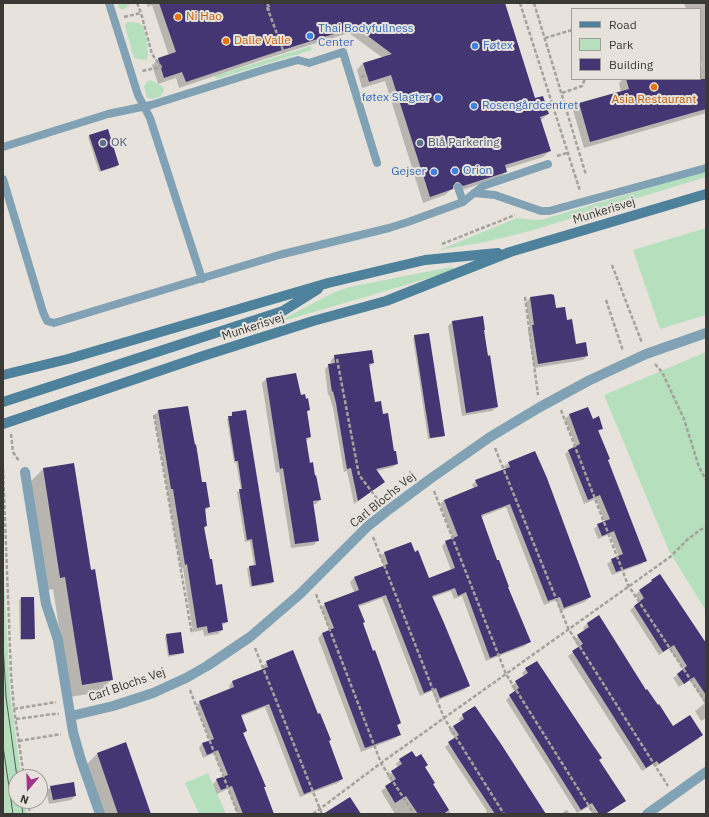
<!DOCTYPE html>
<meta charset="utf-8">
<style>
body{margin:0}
#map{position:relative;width:709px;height:817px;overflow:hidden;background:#e7e3dc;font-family:"IBM Plex Sans",sans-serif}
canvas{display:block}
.frame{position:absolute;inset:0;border:4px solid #3a3936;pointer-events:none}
.legend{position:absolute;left:571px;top:8px;width:130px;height:72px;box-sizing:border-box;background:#e7e3dc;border:1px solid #a29f9a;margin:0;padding:5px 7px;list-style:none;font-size:12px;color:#3a3936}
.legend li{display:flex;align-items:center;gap:8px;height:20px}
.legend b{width:20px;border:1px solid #a29f9a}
.north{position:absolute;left:8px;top:769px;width:40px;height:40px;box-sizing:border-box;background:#e7e3dc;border:1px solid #a29f9a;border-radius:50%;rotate:199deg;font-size:11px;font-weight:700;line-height:16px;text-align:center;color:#3a3936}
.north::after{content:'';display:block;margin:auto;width:14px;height:18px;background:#a7328a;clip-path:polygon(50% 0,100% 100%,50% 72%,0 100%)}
</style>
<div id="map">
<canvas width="709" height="817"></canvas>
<div class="frame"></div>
<ul class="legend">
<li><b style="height:5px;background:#4e819b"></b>Road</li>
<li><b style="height:11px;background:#b6dfbe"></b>Park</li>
<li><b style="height:11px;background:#443673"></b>Building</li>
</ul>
<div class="north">N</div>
</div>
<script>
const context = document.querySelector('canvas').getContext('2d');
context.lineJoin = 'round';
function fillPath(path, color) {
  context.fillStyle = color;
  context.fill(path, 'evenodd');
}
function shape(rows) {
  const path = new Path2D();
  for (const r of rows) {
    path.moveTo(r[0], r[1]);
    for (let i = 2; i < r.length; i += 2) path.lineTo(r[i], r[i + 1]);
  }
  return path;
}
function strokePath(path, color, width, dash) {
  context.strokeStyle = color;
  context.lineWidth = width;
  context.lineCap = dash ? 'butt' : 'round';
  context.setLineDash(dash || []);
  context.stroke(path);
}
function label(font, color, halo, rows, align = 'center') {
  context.font = font + ' "IBM Plex Sans",sans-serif';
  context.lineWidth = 4;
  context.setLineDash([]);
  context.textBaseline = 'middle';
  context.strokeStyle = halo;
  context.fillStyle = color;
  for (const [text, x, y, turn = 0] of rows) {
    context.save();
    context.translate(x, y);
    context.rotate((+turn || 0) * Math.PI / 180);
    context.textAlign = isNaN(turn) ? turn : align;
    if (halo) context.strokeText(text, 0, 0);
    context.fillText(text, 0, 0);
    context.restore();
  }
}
const green = shape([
 [118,3,132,3,123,10,119,8],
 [127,22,139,23,143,26,147,42,148,56,146,60,138,59,134,58,125,26,125,24],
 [311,46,312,50,216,79,215,76],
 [151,80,163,87,164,90,161,96,153,99,147,98,144,86,148,81],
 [706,171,706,177,530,231,485,242,439,250,517,218,536,220,544,219],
 [706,228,706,315,660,329,633,250],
 [451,267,455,269,453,271,273,324,335,292,349,287],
 [706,352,706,611,669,551,604,395],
 [3,555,10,693,21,777,16,777,16,801,25,801,27,814,3,814],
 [208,773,226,814,199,814,185,783]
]);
const shadow = shape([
 [146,3,504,3,534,100,548,114,540,121,550,151,543,157,505,169,506,172,499,178,456,192,453,188,445,195,423,203,385,81,362,88,357,70,363,63,383,58,349,33,268,58,179,88,176,78,158,84,152,65,159,59,169,56,152,5,148,7],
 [684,3,706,3,706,113,584,148,573,110,579,104,621,92,619,83,623,79,700,79,700,67,702,66,700,58,700,9,686,9],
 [90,136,118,165,116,167,99,172,88,137],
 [554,296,556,309,566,321,575,345,587,356,583,360,534,368,528,330,530,328,526,302,530,298],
 [482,317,483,331,497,407,492,411,462,416,448,326,452,322],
 [415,336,444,435,442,437,428,439,413,338],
 [335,356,373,363,369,367,374,403,397,463,393,467,376,471,384,482,354,504,347,471,344,472,333,408,329,395,328,395,325,369,329,365,331,364,331,360],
 [266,379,300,396,309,410,306,412,310,437,306,441,309,464,320,500,316,504,313,504,318,540,314,545,291,548,279,472,276,473,262,383],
 [587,408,592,420,602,428,598,432,607,460,646,560,642,564,612,575,607,564,612,560,619,557,610,534,598,539,594,529,598,525,605,522,596,499,584,504,565,454,569,450,576,447,565,419,569,415],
 [159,411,209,507,205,511,206,526,204,528,215,586,227,622,221,626,222,629,218,634,204,636,203,630,193,632,183,568,181,569,154,415],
 [232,413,273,582,271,584,250,587,247,569,249,567,254,566,250,541,245,542,237,492,241,490,236,462,234,463,227,419,231,417],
 [508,463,589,598,585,602,560,611,556,600,544,605,506,507,481,517,507,588,529,642,525,646,486,661,462,596,454,599,451,591,431,598,468,686,464,690,436,701,432,691,420,696,382,598,358,607,362,624,400,723,397,726,400,734,396,738,361,752,318,638,322,634,330,631,321,608,325,604,354,592,350,582,354,578,384,566,380,557,384,553,410,543,429,579,451,570,442,546,446,542,453,539,440,504,444,500,474,489,472,485,476,481,506,470,504,466],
 [43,469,90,571,112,679,100,692,70,697,53,589,48,590,31,481],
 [660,575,706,645,706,718,701,721,695,711,705,703,690,680,679,687,673,678,684,670,669,648,659,655,630,610,640,602,635,595],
 [21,598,34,638,32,640,20,640,19,600],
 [599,616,646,691,673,728,702,735,698,739,655,767,653,764,642,771,568,656,579,648,574,640,585,631,583,628,587,624],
 [166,635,183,653,181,654,168,657,165,637],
 [267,662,328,742,342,779,338,783,300,797,265,707,240,717,246,731,243,734,265,786,263,788,273,814,236,814,237,813,228,789,217,794,213,784,217,780,224,778,214,753,203,758,199,748,202,744,210,741,196,705,200,702,230,689,229,686,232,682,264,670,263,666],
 [526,669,598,760,624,801,606,814,593,814,588,807,577,813,506,700,515,692,511,686,524,676,522,673],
 [463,715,544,814,487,814,486,812,487,811,445,747,455,739,449,730,460,722,459,719],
 [126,744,150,814,102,814,85,766,97,754],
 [400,760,424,767,432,785,451,814,395,814,381,791,392,783,387,776,398,768,396,764],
 [51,787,75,796,71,800,49,804,46,791],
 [567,810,570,814,560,814]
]);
const building = shape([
 [159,3,505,3,535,98,543,96,549,114,540,117,551,151,505,165,507,172,463,186,459,182,456,182,453,186,453,189,430,197,391,75,369,82,363,63,392,54,356,27,276,52,186,82,182,72,164,78,158,58,176,52],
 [626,79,706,79,706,109,590,142,579,103,629,89],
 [108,129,119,165,101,171,89,135],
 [551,294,554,295,556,308,565,307,567,320,572,319,576,344,586,342,588,356,538,364,532,325,534,325,530,297],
 [483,316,485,330,484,330,488,356,490,355,498,407,466,413,452,321],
 [429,333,445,436,430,438,414,335],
 [372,350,374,363,369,364,375,402,381,401,383,414,388,413,394,451,396,451,398,464,376,469,385,482,358,501,351,468,347,469,336,403,333,391,332,392,328,364,335,363,334,355],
 [296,373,301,395,305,394,306,399,308,398,310,410,307,411,311,437,306,438,310,463,313,462,315,476,316,475,321,500,313,501,319,541,295,544,283,468,280,469,266,378],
 [188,406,195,445,196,444,202,482,206,482,210,507,205,508,207,526,204,527,210,559,212,559,216,585,222,584,228,622,222,623,223,630,208,633,207,626,197,628,187,564,185,565,173,489,171,489,158,410],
 [588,407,593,419,599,416,603,429,598,430,610,459,608,460,647,561,616,572,611,559,623,554,614,531,602,536,597,524,610,519,600,495,588,500,568,450,580,444,569,414],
 [246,410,274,582,252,586,249,566,256,565,252,539,247,540,239,489,242,489,238,461,235,461,228,416,232,416,232,412],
 [535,451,547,478,591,597,564,608,560,597,548,601,510,504,481,515,497,560,499,560,509,587,508,587,531,642,490,658,466,592,458,596,455,588,432,596,444,623,470,686,440,698,436,688,424,693,386,595,358,605,365,622,363,623,373,651,375,650,401,723,397,725,401,735,365,748,322,633,334,628,324,603,359,590,354,577,388,564,384,552,411,542,415,552,418,550,429,578,455,568,445,541,458,536,444,500,478,486,475,480,510,467,508,462],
 [74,463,91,570,95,569,113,680,82,685,65,577,60,578,43,468],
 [660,574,706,643,706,695,694,677,684,684,677,674,687,666,674,645,663,652,634,606,644,598,639,590,652,581,651,580],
 [21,597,34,597,35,639,21,639],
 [599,615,646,690,647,689,658,705,659,704,673,726,690,715,703,735,659,764,657,761,646,768,572,651,583,644,577,635,589,627,587,623],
 [181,632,184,653,169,655,166,634],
 [293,650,318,714,320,713,331,740,329,741,343,779,304,794,269,704,241,715,247,731,243,733,266,787,264,787,274,814,243,814,232,786,221,790,216,779,228,775,218,750,207,755,202,743,214,739,199,701,234,687,232,681,268,667,266,661],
 [537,661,591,742,602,758,599,760,626,801,605,814,599,814,592,803,581,810,509,695,519,688,515,681,528,673,525,668],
 [475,706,501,744,546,814,495,814,458,758,448,742,459,735,453,726,464,719,462,714],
 [126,742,151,814,118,814,97,753],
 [412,751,416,757,421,754,428,765,425,767,435,783,433,784,449,810,443,814,418,814,406,796,395,803,385,786,396,779,391,771,402,764,399,759],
 [74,782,76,796,53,800,50,786],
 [350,797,361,814,323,814]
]);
const path = shape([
 [137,3,141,13,152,54,161,67,142,71],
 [520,3,580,191],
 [534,3,586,175],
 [267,6,268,5,270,9,268,10],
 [267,7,284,53],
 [124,17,141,13],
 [545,38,572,30],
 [361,77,367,75],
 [562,93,582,86,585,79],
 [557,156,567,153],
 [442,244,515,215],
 [612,265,642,343],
 [525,297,538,395],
 [606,300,623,351],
 [337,359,359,475,379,501],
 [655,364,662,372,684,419,699,467,706,480],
 [561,410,628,585,706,703],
 [154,415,192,634],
 [11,434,13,452,19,461],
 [495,448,568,628,668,786],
 [3,469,11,674,14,709,24,777],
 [434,491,506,674,594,814],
 [373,537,444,718,504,814],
 [316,594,381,763,414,814],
 [255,648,322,814],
 [190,690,238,814],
 [14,709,56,702],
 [16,719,54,714,59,714],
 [19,741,61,734],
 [28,801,30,814],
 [313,814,381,763,670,557,688,539,700,530,706,527]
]);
const service = shape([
 [109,3,138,95,150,118,202,279],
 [3,147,108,114,151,105,266,69,298,60,309,63,343,52,377,163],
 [3,179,43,312,47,321,54,323,279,255,389,228,408,222,463,202,483,186,548,164],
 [458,187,463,202],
 [474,193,495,195,541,211,549,211,706,168]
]);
const minor = shape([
 [25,472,46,604,58,640,73,732,81,760,100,814],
 [71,716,113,706,153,693,186,678,207,666,250,637,300,594,368,526,387,511,430,479,490,437,540,407,590,380,646,354,706,333],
 [647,814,706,772]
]);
const secondary = shape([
 [3,375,68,359,328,283,425,260,498,253],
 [3,402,283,311,318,289],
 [3,424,203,356,313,321,386,301,510,252,706,194]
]);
const tram = shape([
 [3,643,6,697,17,777],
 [3,746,13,814],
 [21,801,23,814]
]);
const markers = [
 [178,17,4,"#e8710a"],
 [310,36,4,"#3f7fe0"],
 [226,41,4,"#e8710a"],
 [475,46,4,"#3f7fe0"],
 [654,87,4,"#e8710a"],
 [438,98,4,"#3f7fe0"],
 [474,106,4,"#3f7fe0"],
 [103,143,4,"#5c6f8a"],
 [420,143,4,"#5c6f8a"],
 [455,171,4,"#3f7fe0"],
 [434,172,4,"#3f7fe0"]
];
const foodNames = [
 ["Ni Hao",186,17],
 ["Dalle Valle",234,41],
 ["Asia Restaurant",654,100,"center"]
];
const shopNames = [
 ["Thai Bodyfullness",318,29],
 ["Center",318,43],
 ["Føtex",483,46],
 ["føtex Slagter",430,98,"right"],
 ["Rosengårdcentret",482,106],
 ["Orion",463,171],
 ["Gejser",426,172,"right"]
];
const serviceNames = [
 ["OK",111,143],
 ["Blå Parkering",428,143]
];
const streetNames = [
 ["Munkerisvej",604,211,-17],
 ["Munkerisvej",253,327,-18],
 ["Carl Blochs Vej",383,500,-39],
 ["Carl Blochs Vej",127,685,-19]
];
fillPath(green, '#b6dfbe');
fillPath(shadow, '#0003');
fillPath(building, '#443673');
strokePath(path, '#a4a29c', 2.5, [4, 2]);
strokePath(service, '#81a2b4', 8);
strokePath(minor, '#81a2b4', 10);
strokePath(secondary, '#4e819b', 10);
strokePath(tram, '#5a5955', 1);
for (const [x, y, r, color] of markers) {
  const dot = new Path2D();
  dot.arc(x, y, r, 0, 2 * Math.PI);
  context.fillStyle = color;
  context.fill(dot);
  strokePath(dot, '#e7e3dc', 1.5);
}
label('12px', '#c56008', '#e7e3dc', foodNames, 'left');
label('12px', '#366cbe', '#e7e3dc', shopNames, 'left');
label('12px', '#4e5e75', '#e7e3dc', serviceNames, 'left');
label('12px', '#3a3936', '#e7e3dc', streetNames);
</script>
